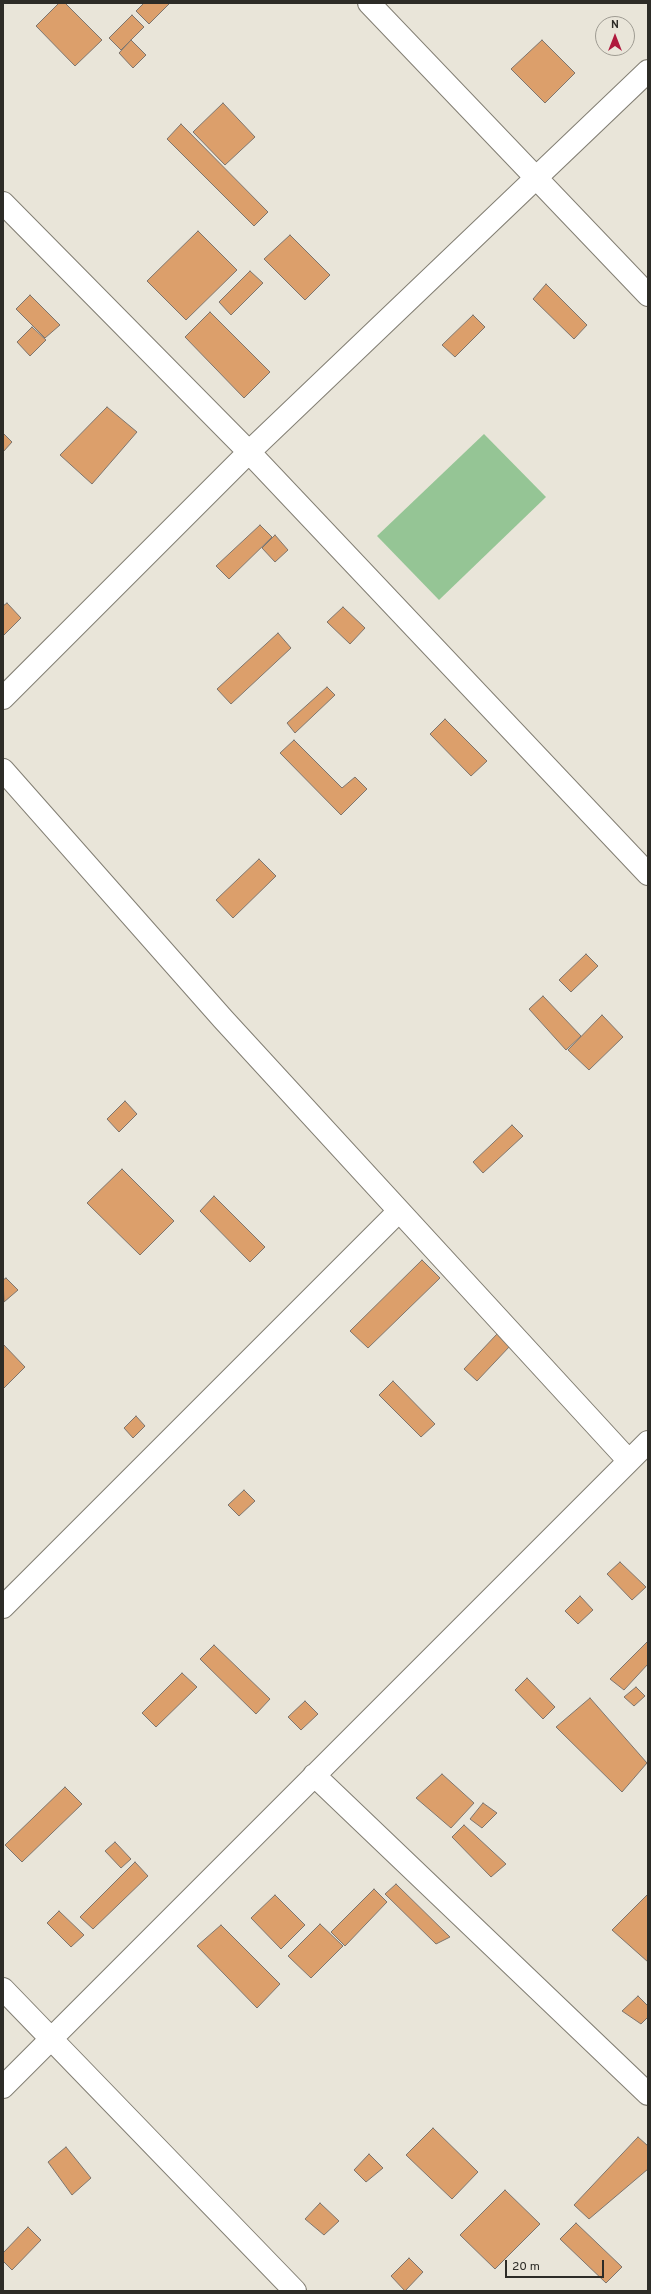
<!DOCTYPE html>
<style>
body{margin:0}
#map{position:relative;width:651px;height:2294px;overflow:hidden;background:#e9e5d9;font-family:Overpass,sans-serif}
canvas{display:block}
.frame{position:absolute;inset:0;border:4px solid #2d2c27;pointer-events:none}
.north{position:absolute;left:595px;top:16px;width:40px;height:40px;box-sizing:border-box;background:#e9e5d9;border:1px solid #9e9b92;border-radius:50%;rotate:0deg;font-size:11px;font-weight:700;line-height:16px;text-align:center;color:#2d2c27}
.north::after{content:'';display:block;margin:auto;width:14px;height:18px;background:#af1a3d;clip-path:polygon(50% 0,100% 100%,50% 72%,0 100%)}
.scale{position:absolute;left:505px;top:2260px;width:99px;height:18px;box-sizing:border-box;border:2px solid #2d2c27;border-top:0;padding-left:5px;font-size:12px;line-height:14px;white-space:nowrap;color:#2d2c27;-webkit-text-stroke:3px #e9e5d9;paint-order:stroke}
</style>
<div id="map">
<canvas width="651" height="2294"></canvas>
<div class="frame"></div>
<div class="north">N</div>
<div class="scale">20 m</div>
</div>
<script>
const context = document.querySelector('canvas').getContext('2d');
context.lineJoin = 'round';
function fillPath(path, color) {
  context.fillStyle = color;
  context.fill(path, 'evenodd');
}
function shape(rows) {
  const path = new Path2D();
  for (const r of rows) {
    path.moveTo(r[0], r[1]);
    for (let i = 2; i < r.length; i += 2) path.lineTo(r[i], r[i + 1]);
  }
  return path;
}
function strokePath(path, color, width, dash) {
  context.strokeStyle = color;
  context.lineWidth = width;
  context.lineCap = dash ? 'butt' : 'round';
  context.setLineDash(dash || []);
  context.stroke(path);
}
const green = shape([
 [484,434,546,497,439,600,377,536]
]);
const building = shape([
 [59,3,65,3,102,40,75,66,36,26,59,3],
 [144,3,170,3,149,24,136,11,144,3],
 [132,15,144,27,121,50,109,38,132,15],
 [131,40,146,55,133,68,119,53,131,40],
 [542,40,575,73,545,103,511,69,542,40],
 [223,103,255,137,225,165,193,132,223,103],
 [181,124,268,212,254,226,167,139,181,124],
 [198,231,237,270,186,320,147,281,198,231],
 [290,235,330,275,305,300,264,259,290,235],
 [250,271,263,283,231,315,219,302,250,271],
 [546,284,587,325,574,339,533,299,546,284],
 [30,295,60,325,45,338,16,309,30,295],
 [210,312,270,372,244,398,185,337,210,312],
 [473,315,485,327,455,357,442,345,473,315],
 [32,327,46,340,30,356,17,342,32,327],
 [107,407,137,432,92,484,60,455,107,407],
 [3,433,12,442,3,452,3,433],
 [260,525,272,537,229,579,216,566,260,525],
 [275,535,288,550,275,562,262,548,275,535],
 [7,603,21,618,3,636,3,606,7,603],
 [343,607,365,628,350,644,327,622,343,607],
 [278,633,291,648,231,704,217,689,278,633],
 [327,687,335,695,295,733,287,723,327,687],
 [445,719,487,761,471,776,430,734,445,719],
 [294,740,342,788,355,777,367,789,341,815,280,753,294,740],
 [259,859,276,876,233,918,216,900,259,859],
 [586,954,598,966,571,992,559,980,586,954],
 [543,996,581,1036,566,1050,529,1009,543,996],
 [602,1015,623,1037,589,1070,568,1050,602,1015],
 [125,1101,137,1114,119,1132,107,1119,125,1101],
 [512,1125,523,1136,483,1173,473,1162,512,1125],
 [122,1169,174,1221,140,1255,87,1203,122,1169],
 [214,1196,265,1247,250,1262,200,1211,214,1196],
 [422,1260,440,1278,368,1348,350,1331,422,1260],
 [6,1278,18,1290,4,1302,3,1280,6,1278],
 [497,1334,510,1346,477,1381,464,1369,497,1334],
 [3,1344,25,1367,3,1389,3,1344],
 [393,1381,435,1424,421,1437,379,1395,393,1381],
 [136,1416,145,1426,133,1438,124,1428,136,1416],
 [244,1490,255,1501,239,1516,228,1505,244,1490],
 [620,1562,646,1587,632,1600,607,1574,620,1562],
 [580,1596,593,1610,578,1624,565,1611,580,1596],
 [648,1641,648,1664,624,1690,610,1679,648,1641],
 [214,1645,270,1699,256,1714,200,1659,214,1645],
 [182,1673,197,1687,156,1727,142,1713,182,1673],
 [527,1678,555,1707,543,1719,515,1690,527,1678],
 [636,1687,645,1696,634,1706,624,1697,636,1687],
 [590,1698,647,1763,622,1792,556,1727,590,1698],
 [305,1701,318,1714,301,1730,288,1717,305,1701],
 [442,1774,474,1803,451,1828,416,1798,442,1774],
 [65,1787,82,1804,22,1862,5,1845,65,1787],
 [483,1803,497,1813,482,1828,470,1819,483,1803],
 [464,1825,506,1864,491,1877,452,1837,464,1825],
 [115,1842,131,1859,121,1868,105,1851,115,1842],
 [135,1862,148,1876,93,1929,80,1917,135,1862],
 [396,1884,450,1937,436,1944,385,1894,396,1884],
 [374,1889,387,1902,345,1946,331,1932,374,1889],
 [648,1894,648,1962,612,1930,648,1894],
 [275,1895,305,1925,281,1949,251,1918,275,1895],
 [59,1911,84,1935,71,1947,47,1923,59,1911],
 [320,1924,343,1946,311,1978,288,1956,320,1924],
 [221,1925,280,1984,257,2008,197,1946,221,1925],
 [638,1996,648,2006,648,2017,641,2024,622,2011,638,1996],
 [433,2128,478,2172,452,2199,406,2155,433,2128],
 [638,2137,648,2146,648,2169,589,2219,574,2205,638,2137],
 [66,2147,91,2178,72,2195,48,2162,66,2147],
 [369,2154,383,2168,366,2182,354,2170,369,2154],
 [505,2190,540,2224,495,2269,460,2235,505,2190],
 [320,2203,339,2221,324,2235,305,2219,320,2203],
 [576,2223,622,2267,606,2283,560,2239,576,2223],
 [28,2227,41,2240,12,2270,3,2261,3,2253,28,2227],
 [409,2258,423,2272,405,2291,391,2276,409,2258]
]);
const street = shape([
 [369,3,648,295],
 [3,203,249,452,648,874],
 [3,698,249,452,648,71],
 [3,770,223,1019,629,1461],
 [3,1607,399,1211],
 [314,1775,648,2094],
 [3,1989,295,2291],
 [3,2087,648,1442]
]);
fillPath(green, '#95c595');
fillPath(building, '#dc9f6b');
strokePath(building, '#7e756d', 1);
strokePath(street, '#827e73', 24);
strokePath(street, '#fff', 22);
</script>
